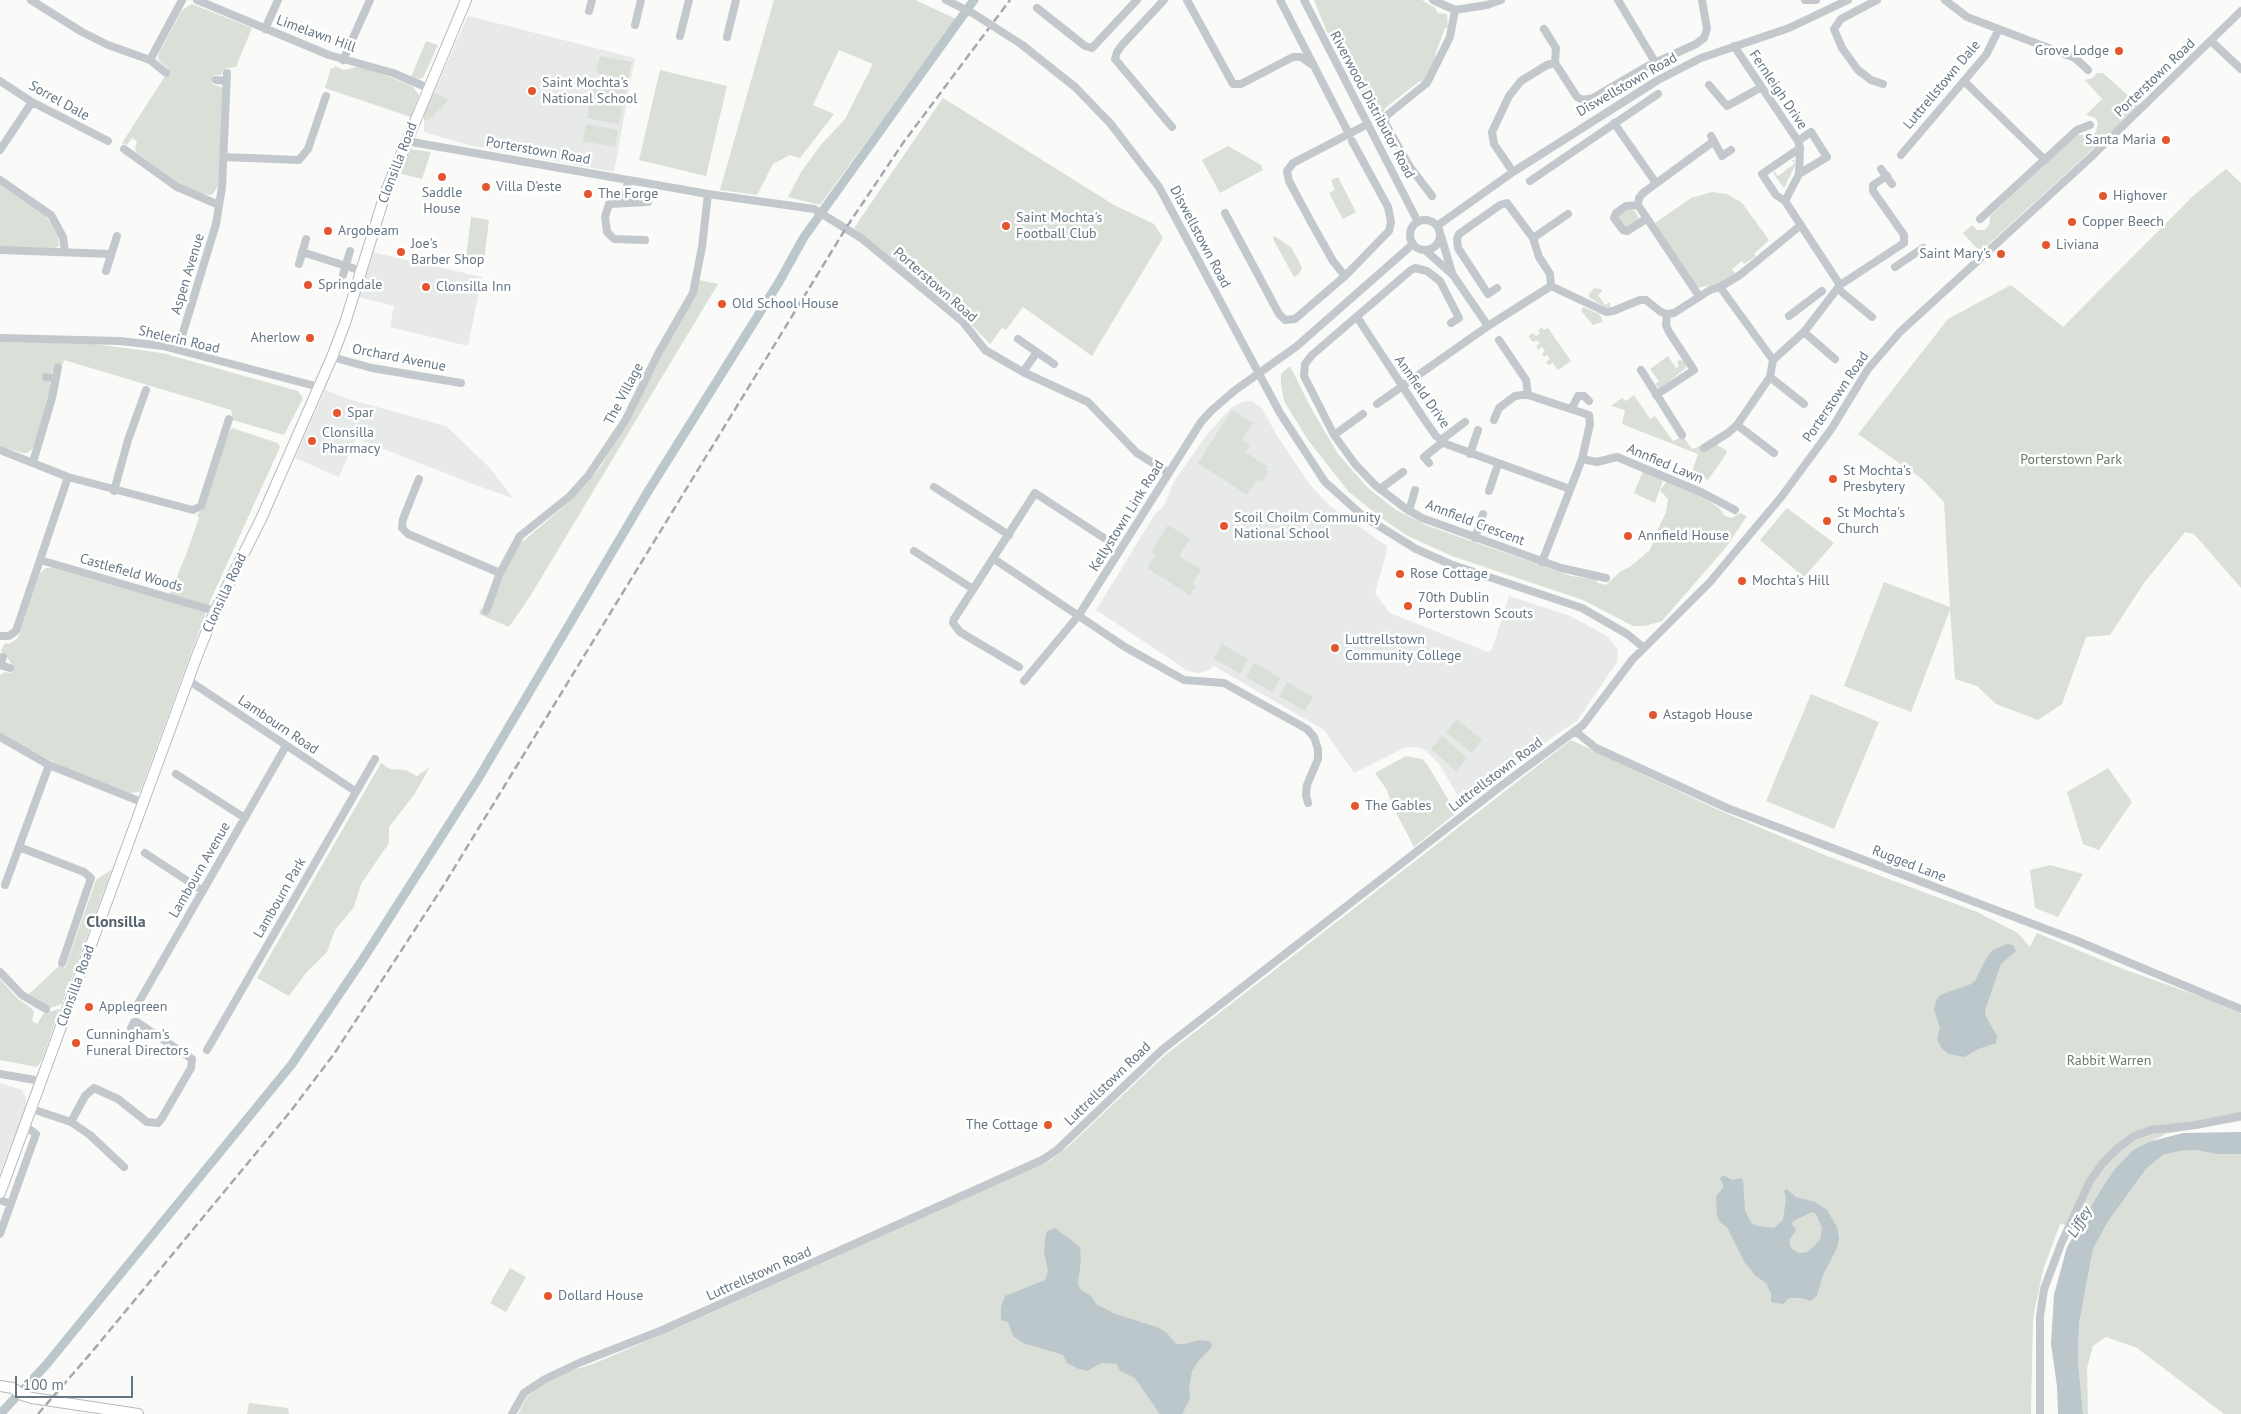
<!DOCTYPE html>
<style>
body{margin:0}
#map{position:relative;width:2241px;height:1414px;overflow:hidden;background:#fafaf8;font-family:"PT Sans",sans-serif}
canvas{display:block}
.scale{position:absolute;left:15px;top:1376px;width:118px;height:22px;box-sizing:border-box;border:2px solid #657683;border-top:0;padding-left:6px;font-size:15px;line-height:18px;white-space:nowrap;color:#657683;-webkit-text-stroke:4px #fff;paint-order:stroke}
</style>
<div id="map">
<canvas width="2241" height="1414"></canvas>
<div class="scale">100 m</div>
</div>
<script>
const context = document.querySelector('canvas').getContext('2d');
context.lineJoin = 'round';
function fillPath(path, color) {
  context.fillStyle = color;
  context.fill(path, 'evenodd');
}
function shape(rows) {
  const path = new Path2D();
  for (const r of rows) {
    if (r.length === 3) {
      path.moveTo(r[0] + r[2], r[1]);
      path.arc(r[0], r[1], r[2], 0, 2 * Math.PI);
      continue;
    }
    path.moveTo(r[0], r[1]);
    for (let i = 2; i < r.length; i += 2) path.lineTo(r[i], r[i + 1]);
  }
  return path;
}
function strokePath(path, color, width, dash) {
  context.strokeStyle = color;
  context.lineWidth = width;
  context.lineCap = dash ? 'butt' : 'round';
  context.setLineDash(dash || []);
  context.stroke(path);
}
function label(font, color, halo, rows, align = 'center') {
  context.font = font + ' "PT Sans",sans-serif';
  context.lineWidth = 5;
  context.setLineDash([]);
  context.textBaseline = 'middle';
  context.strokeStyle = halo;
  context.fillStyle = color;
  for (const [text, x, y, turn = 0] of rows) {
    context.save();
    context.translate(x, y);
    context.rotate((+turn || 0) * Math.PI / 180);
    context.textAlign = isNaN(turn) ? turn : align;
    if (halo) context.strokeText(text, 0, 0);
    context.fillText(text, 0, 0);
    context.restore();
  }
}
const built = shape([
 [468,16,635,58,614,172,468,145,424,132,424,114],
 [372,252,482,277,468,346,390,327,394,306,358,297],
 [325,390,348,399,446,426,489,467,513,498,475,485,356,438,339,477,295,458],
 [1251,401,1262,408,1276,434,1311,486,1330,506,1387,546,1386,554,1375,593,1390,613,1488,652,1491,651,1494,644,1509,596,1570,616,1607,636,1618,650,1617,662,1577,721,1544,743,1468,803,1462,803,1440,765,1426,751,1417,747,1406,747,1354,773,1324,730,1214,666,1207,671,1198,673,1188,671,1096,610,1155,514,1163,507,1175,480,1208,433,1231,408,1242,402],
 [0,1083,22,1090,26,1098,26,1107,0,1173]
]);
const green = shape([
 [774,0,915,0,956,19,820,205,788,197,801,172,820,146,845,119,873,64,839,50,813,105,834,114,800,158,790,155,773,164,757,195,720,190],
 [1314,0,1422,0,1435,8,1438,13,1447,14,1448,28,1445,28,1435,55,1437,57,1429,73,1423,82,1420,81,1385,108,1380,123,1358,88,1327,32],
 [192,4,252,28,236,67,226,68,221,75,214,75,212,84,223,88,218,186,212,195,200,194,180,185,137,153,135,148,137,141,132,138,127,145,122,143,169,70,159,61,158,55,182,10],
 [426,41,438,45,423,78,418,79,411,77],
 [600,56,632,62,628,80,596,73],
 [335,66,344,70,356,67,367,68,412,86,419,95,411,117,325,88,331,68,334,69],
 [660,70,727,86,706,176,639,160],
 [2097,73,2103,73,2140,106,1980,252,1963,233,1972,225,1977,230,1985,230,1990,223,1990,216,2077,135,2092,135,2096,132,2098,122,2095,118,2086,115,2102,99,2085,80,2093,78],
 [595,78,627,85,623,102,591,95],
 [434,93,449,100,428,121,424,120,424,114],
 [943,98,1114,205,1154,224,1163,238,1092,356,1023,307,1006,330,1002,328,990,344,965,318,854,228],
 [590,100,623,107,619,124,587,118],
 [586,124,618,130,615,147,583,141],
 [1228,146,1261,165,1263,170,1220,193,1202,160],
 [409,149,431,152,422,179,398,173],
 [1792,160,1794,160,1795,166,1784,188,1773,173,1774,171,1778,176,1794,164],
 [2226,169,2241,183,2241,588,2194,534,2185,532,2144,583,2110,635,2086,637,2062,704,2038,720,1996,704,1977,686,1955,679,1950,610,1911,712,1844,686,1884,582,1950,607,1944,502,1922,479,1858,434,1948,319,2011,285,2063,327,2192,197],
 [1338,177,1356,212,1343,219,1329,193,1335,190,1331,180],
 [0,185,46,216,58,236,59,246,54,248,0,247],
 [1712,192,1727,194,1742,203,1769,240,1754,254,1756,256,1744,264,1742,261,1732,269,1736,275,1720,284,1696,288,1655,223,1691,198],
 [1627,209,1634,210,1639,218,1625,228,1617,217],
 [471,217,489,220,484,260,466,257],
 [1274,236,1291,247,1302,267,1300,273,1294,277,1273,239],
 [699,280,718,284,529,598,509,627,479,614,481,608,482,612,488,615,511,557,520,544,568,503,586,485,601,466,692,299],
 [1594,288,1601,289,1602,291,1598,295,1605,305,1610,302,1610,307,1604,307,1589,297,1589,294],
 [1583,307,1599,314,1602,318,1602,322,1593,325,1581,311],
 [1542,327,1544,330,1548,328,1571,361,1558,370,1553,363,1549,365,1546,362,1550,359,1547,355,1544,357,1542,354,1545,351,1542,347,1538,350,1536,346,1540,343,1537,340,1533,342,1528,336,1533,333,1536,336,1540,333,1538,330],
 [0,342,94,344,162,353,298,391,303,398,284,435,233,420,231,410,64,360,63,364,56,365,52,374,45,373,43,380,48,381,52,386,49,398,33,448,27,453,22,453,0,446],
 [1668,356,1676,368,1679,366,1677,362,1680,360,1685,362,1686,368,1659,389,1655,384,1659,381,1650,369],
 [1290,366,1311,408,1338,454,1368,488,1396,510,1428,526,1571,576,1595,579,1598,583,1606,585,1621,571,1630,567,1650,550,1658,529,1666,512,1668,499,1660,490,1667,481,1697,492,1719,508,1725,516,1732,518,1740,513,1747,516,1727,546,1662,621,1645,626,1633,626,1583,600,1452,556,1408,536,1381,518,1348,491,1308,440,1284,401,1281,384,1281,374],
 [1634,395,1650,419,1655,416,1673,441,1683,436,1692,449,1711,442,1726,450,1727,453,1708,480,1692,472,1698,454,1622,424,1625,410,1611,406,1622,398,1626,401],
 [1232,410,1253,423,1242,440,1250,445,1245,452,1267,466,1265,469,1269,471,1262,482,1257,479,1247,495,1198,463],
 [232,428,278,443,280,447,211,599,140,792,130,793,63,767,0,734,0,675,5,672,11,673,13,667,6,655,1,651,5,643,9,644,18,638,40,573,46,568,53,568,167,601,186,555,199,518,197,515,203,508,228,435],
 [1643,471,1663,480,1655,503,1634,493],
 [1787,508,1834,543,1804,577,1760,540],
 [1168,525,1190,539,1179,556,1201,570,1192,584,1196,586,1190,595,1147,568,1155,555,1151,552],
 [1222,644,1248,659,1240,674,1214,658],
 [1254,663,1281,678,1272,692,1246,677],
 [1287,682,1313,697,1305,711,1279,696],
 [1811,694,1879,722,1834,829,1766,801],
 [1457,719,1482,740,1472,753,1446,732],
 [1442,736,1467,758,1456,771,1431,749],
 [1571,740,1714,808,1827,856,1977,912,2018,933,2030,947,2037,933,2123,969,2207,999,2241,1014,2241,1121,2165,1134,2134,1152,2107,1185,2079,1227,2060,1224,2043,1270,2033,1318,2031,1414,518,1414,527,1397,541,1385,563,1373,593,1364,691,1322,1051,1160,1069,1146,1164,1056],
 [1406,756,1422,759,1427,764,1456,813,1414,847,1392,805,1387,790,1375,773],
 [381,763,390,769,406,770,417,776,430,767,414,795,389,827,389,843,361,884,354,907,335,930,327,952,306,973,289,996,257,978],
 [2108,768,2132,802,2099,850,2083,844,2067,792],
 [2050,865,2083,874,2058,917,2035,908,2030,870],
 [112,869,62,1004,50,1008,29,997,29,994,60,965,65,968,96,880],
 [0,979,18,999,31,1008,34,1012,32,1021,37,1024,44,1013,60,1009,42,1060,37,1067,0,1060],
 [2195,1150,2217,1154,2241,1154,2241,1414,2224,1414,2137,1348,2106,1337,2093,1346,2087,1368,2088,1414,2083,1414,2078,1362,2079,1324,2093,1249,2107,1223,2146,1169,2163,1155,2180,1151],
 [510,1268,526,1277,506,1312,490,1303],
 [249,1403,288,1408,289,1414,247,1414]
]);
const water = shape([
 [2007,944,2013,945,2016,951,2001,964,1985,1010,1986,1017,1997,1036,1996,1043,1978,1049,1964,1057,1949,1054,1942,1049,1937,1039,1940,1028,1934,1009,1936,1001,1940,995,1971,984,1975,981,1987,957,1993,950],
 [2241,1132,2241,1154,2217,1154,2195,1150,2180,1151,2163,1155,2146,1169,2107,1223,2093,1249,2079,1324,2078,1362,2083,1414,2058,1414,2057,1386,2051,1344,2054,1295,2067,1247,2104,1185,2115,1169,2133,1150,2149,1142,2183,1133],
 [1723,1175,1732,1180,1740,1178,1743,1179,1745,1211,1752,1224,1758,1226,1774,1228,1783,1220,1786,1199,1784,1191,1786,1189,1796,1197,1815,1202,1827,1210,1837,1227,1839,1238,1837,1248,1823,1275,1817,1295,1811,1301,1801,1298,1789,1298,1783,1304,1771,1302,1771,1293,1766,1283,1756,1276,1745,1263,1727,1227,1720,1222,1717,1215,1716,1196,1723,1188,1723,1184,1720,1179],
 [1812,1212,1816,1214,1822,1228,1820,1240,1808,1252,1799,1253,1792,1249,1790,1245,1790,1239,1796,1230,1792,1224,1793,1221],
 [1055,1228,1080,1247,1081,1259,1078,1284,1080,1289,1092,1297,1096,1304,1113,1313,1159,1328,1167,1333,1176,1344,1185,1344,1199,1340,1209,1341,1212,1344,1211,1348,1199,1360,1192,1371,1189,1389,1190,1399,1182,1414,1160,1414,1135,1378,1120,1371,1117,1364,1102,1363,1087,1371,1079,1369,1067,1363,1063,1355,1057,1353,1023,1343,1013,1336,1008,1322,1001,1320,1001,1307,1005,1296,1045,1280,1048,1271,1044,1252,1045,1239,1047,1231]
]);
const canal = shape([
 [0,1414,46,1365,292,1064,363,959,478,779,647,493,779,282,804,237,974,0]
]);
const minor = shape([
 [31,0,82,32,108,45,150,60,166,73],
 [197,0,329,55,393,73,428,88],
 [1164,0,1122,45,1117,52,1115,59,1172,127],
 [1187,0,1233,84,1241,84,1293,57,1301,57,1311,64],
 [1280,0,1349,134],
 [1304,0,1418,222],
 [1433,0,1455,10,1487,5,1501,0],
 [1618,0,1655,62],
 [1805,0,1816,0],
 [1877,0,1841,19,1834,29,1842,48,1858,70,1871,80,1883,84],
 [1945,0,1967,17,2075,58,2088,70],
 [1037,8,1085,46,1092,48,1137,0],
 [589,11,592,0],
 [635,25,641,0],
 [265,29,278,0],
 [1544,29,1556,48,1555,63],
 [680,36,689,0],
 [727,37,736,0],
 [2211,41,2241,69],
 [1734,46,1798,141,1800,148,1799,174,1785,201,1840,285],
 [150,60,182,0],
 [343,60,370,0],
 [216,80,226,81],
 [0,81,32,102,108,141],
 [1965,82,2045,160],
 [1709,85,1727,106,1760,88],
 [1075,87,1110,123,1159,187,1280,413,1325,482,1363,516,1416,549,1450,564,1582,608,1627,634,1643,647],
 [1614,123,1656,183],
 [1711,136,1722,156,1731,150],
 [406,141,708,194,814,209,861,238,951,312,963,322,985,350,1023,372,1088,402,1137,453,1169,473],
 [1798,141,1811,132,1827,157,1799,174],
 [124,149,177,187,219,205],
 [0,150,32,102],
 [1901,155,1986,55,1999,29],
 [224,157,299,160,308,149,326,96],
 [1881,169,1892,184],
 [1513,172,1494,144,1492,132,1509,96,1521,81,1547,65,1555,63,1577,97,1583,100,1593,98,1646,67,1696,44,1704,38,1707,29,1702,0],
 [0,180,51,215,63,237,65,252],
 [1530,181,1658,94],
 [1432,196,1410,167,1385,123,1386,116,1427,83,1450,37,1455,10],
 [1785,201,1776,195,1762,174,1800,148],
 [625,202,628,180],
 [1638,205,1699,296],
 [1638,205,1639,198,1643,193,1714,141],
 [1638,205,1626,206,1616,213,1614,218,1623,230,1627,231,1646,219],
 [1225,213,1279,314,1285,320,1295,319,1345,276,1389,231,1391,222,1388,207,1352,141],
 [1980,219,2077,130,2090,125],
 [1425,235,15],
 [1437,226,1513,172,1658,80,1701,58,1789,28,1848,0],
 [1441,236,1452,273],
 [645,240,614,239,607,232,605,217,609,204,648,202],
 [0,250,111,254],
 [1425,250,1453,275,1488,326],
 [302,252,362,271],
 [299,264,306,239],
 [1895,267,1923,248],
 [106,271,117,236],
 [343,275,350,251],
 [1345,276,1333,261,1311,222,1289,181,1287,171,1293,163,1368,124],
 [1551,286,1606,312,1613,311,1640,300,1646,300,1661,312,1667,314,1674,313,1710,290,1720,287,1740,275,1801,225],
 [1551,286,1550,274,1539,257,1533,238,1568,214],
 [1720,287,1773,360],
 [1497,288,1488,294,1458,248,1457,239,1459,234,1500,205,1507,203,1533,238],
 [1838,289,1872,317],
 [1789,316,1822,291],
 [1357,317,1422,416,1436,436,1446,444,1570,489],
 [1451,323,1459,318,1440,281,1427,271,1415,268,1411,270,1312,355,1305,364,1304,376,1334,435,1355,464,1375,485,1405,508,1422,518,1561,568,1606,578],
 [1804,332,1835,359],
 [0,338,120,341,163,346,319,387],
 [1018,339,1054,364],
 [1499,340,1526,380,1528,395],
 [178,349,216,224,222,187,227,73],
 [332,357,372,368,461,383],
 [1773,360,1804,332,1840,285,1904,243,1904,235,1873,191,1873,185,1887,176],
 [1641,370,1682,435],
 [1023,372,1037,352],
 [46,377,56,379],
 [1770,377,1804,404],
 [1656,395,1694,370,1669,332,1666,325,1667,314],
 [1377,404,1488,326,1551,286],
 [1572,408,1578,396,1584,396,1589,401],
 [1494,420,1499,408,1515,396,1522,395,1528,395,1589,415,1590,424,1582,459,1542,562],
 [1737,425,1774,453],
 [1334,435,1363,414],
 [1441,440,1465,422],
 [1704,448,1728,433,1737,425,1770,377,1773,360],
 [0,450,68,477,193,510,201,506,229,419],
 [1470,454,1478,430],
 [1582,459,1597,462,1617,457,1701,492,1735,510],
 [33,462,52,398,58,367],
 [1429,463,1424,457,1443,442],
 [419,479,403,519,402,528,408,534,500,573],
 [934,487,1009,535],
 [1380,489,1403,472],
 [114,491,128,440,146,390],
 [1489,491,1498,464],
 [1409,511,1415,490],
 [1475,538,1483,514],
 [914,551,973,589],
 [994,559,1125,647,1184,680,1224,683,1307,729,1314,737,1318,749,1318,759,1307,785,1306,795,1308,803],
 [40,560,215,611],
 [486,611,500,573,520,536,570,496,588,476,625,421,659,352,693,293,702,247,708,194],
 [0,636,9,636,16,631,68,477],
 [3,657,0,665,10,668],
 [1019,667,960,632,953,623,954,619,1035,493,1104,538],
 [188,680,355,791],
 [1024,681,1079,615,1201,422,1212,410,1234,391,1297,346,1413,244],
 [1575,731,1596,748,1727,808,2075,940,2241,1009],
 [0,737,49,765,144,803],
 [176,774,245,818],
 [19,847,84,872,91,878,62,963],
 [145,853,203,891],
 [5,885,49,765],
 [0,972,22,995,46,1009],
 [136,1007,286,746],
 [207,1050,375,759],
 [0,1074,41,1081],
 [32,1109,71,1122,90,1135,124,1167],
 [71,1122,85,1096,94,1088,118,1099,147,1122,158,1123,162,1118,191,1068,192,1059,137,1022,134,1022,131,1028],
 [0,1200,11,1204],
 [0,1234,36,1134,25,1126],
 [512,1414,524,1393,545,1379,581,1362,660,1331,1042,1160,1057,1150,1163,1049,1501,786,1583,725,1632,660,1710,582,1782,496,1832,428,1868,369,1900,332,2091,157,2241,11],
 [2040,1414,2040,1317,2044,1289,2061,1244,2090,1181,2102,1164,2118,1148,2134,1136,2151,1130,2196,1125,2241,1116]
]);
const major = shape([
 [0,1193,198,653,215,611,261,519,332,357,345,323,386,191,466,0],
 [0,1386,13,1388,22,1395,32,1398,138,1414]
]);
const rail = shape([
 [38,1414,91,1353,290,1112,334,1054,442,888,846,228,903,143,1010,0]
]);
const minorBridge = shape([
 [946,0,974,14,1021,44,1075,87]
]);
const markers = [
 [2119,51,5,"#e4572e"],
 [532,91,5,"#e4572e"],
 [2166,140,5,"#e4572e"],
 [442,177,5,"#e4572e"],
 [486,187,5,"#e4572e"],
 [588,194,5,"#e4572e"],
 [2103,196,5,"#e4572e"],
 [2072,222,5,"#e4572e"],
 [1006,226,5,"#e4572e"],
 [328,231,5,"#e4572e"],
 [2046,245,5,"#e4572e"],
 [401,252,5,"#e4572e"],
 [2001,254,5,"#e4572e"],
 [308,285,5,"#e4572e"],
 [426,287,5,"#e4572e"],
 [722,304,5,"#e4572e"],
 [310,338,5,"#e4572e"],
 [337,413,5,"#e4572e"],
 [312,441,5,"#e4572e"],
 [1833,479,5,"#e4572e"],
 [1827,521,5,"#e4572e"],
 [1224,526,5,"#e4572e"],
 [1628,536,5,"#e4572e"],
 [1400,574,5,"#e4572e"],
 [1742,581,5,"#e4572e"],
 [1408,606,5,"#e4572e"],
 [1335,648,5,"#e4572e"],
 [1653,715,5,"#e4572e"],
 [1355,806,5,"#e4572e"],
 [89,1007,5,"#e4572e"],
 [76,1043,5,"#e4572e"],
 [1048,1125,5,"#e4572e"],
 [548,1296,5,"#e4572e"]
];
const streetNames = [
 ["Limelawn Hill",316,34,20],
 ["Porterstown Road",2155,78,-44],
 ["Diswellstown Road",1627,85,-30],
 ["Luttrellstown Dale",1942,85,-50],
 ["Fernleigh Drive",1778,90,56],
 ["Sorrel Dale",59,101,29],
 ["Riverwood Distributor Road",1372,105,62],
 ["Porterstown Road",538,151,10],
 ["Clonsilla Road",398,163,-69],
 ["Diswellstown Road",1200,237,62],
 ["Aspen Avenue",188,274,-73],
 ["Porterstown Road",935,285,41],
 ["Shelerin Road",179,340,13],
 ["Orchard Avenue",399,358,11],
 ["Annfield Drive",1422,392,55],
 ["The Village",624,394,-62],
 ["Porterstown Road",1836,397,-56],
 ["Annfied Lawn",1665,464,23],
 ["Kellystown Link Road",1127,516,-58],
 ["Annfield Crescent",1475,523,21],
 ["Castlefield Woods",131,573,16],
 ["Clonsilla Road",225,593,-65],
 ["Lambourn Road",278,725,34],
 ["Luttrellstown Road",1496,775,-37],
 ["Rugged Lane",1909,864,21],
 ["Lambourn Avenue",200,870,-60],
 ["Lambourn Park",280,898,-60],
 ["Clonsilla Road",76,986,-70],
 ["Luttrellstown Road",1108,1084,-44],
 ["Luttrellstown Road",759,1274,-24]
];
const poiNames = [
 ["Grove Lodge",2109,51,"right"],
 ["Saint Mochta's",542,83],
 ["National School",542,99],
 ["Santa Maria",2156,140,"right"],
 ["Villa D'este",496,187],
 ["Saddle",442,193,"center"],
 ["House",442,209,"center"],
 ["The Forge",598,194],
 ["Highover",2113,196],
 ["Saint Mochta's",1016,218],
 ["Football Club",1016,234],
 ["Copper Beech",2082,222],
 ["Argobeam",338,231],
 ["Joe's",411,244],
 ["Barber Shop",411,260],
 ["Liviana",2056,245],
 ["Saint Mary's",1991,254,"right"],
 ["Springdale",318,285],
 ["Clonsilla Inn",436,287],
 ["Old School House",732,304],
 ["Aherlow",300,338,"right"],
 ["Spar",347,413],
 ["Clonsilla",322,433],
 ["Pharmacy",322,449],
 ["St Mochta's",1843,471],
 ["Presbytery",1843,487],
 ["St Mochta's",1837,513],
 ["Church",1837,529],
 ["Scoil Choilm Community",1234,518],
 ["National School",1234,534],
 ["Annfield House",1638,536],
 ["Rose Cottage",1410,574],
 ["Mochta's Hill",1752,581],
 ["70th Dublin",1418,598],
 ["Porterstown Scouts",1418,614],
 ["Luttrellstown",1345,640],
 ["Community College",1345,656],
 ["Astagob House",1663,715],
 ["The Gables",1365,806],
 ["Applegreen",99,1007],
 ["Cunningham's",86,1035],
 ["Funeral Directors",86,1051],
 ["The Cottage",1038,1125,"right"],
 ["Dollard House",558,1296]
];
const parkNames = [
 ["Porterstown Park",2071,460],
 ["Rabbit Warren",2109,1061]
];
const waterNames = [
 ["Liffey",2080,1222,-59]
];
const quarterNames = [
 ["Clonsilla",116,922]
];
fillPath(built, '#e8e9e9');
fillPath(green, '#dadfd7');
fillPath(water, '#bbc7cb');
strokePath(canal, '#bbc7cb', 9);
strokePath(major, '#b5babe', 12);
strokePath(minor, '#c3c8cc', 8);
strokePath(major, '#fff', 10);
strokePath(rail, '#a2aab0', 2.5, [8, 4]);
strokePath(minorBridge, '#c3c8cc', 8);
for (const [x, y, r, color] of markers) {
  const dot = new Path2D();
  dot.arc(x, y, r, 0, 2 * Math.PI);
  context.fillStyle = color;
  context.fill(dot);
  strokePath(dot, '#fff', 2);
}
label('14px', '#657683', '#fff', streetNames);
label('14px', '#657683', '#fff', poiNames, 'left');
label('14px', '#687a64', '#fff', parkNames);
label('italic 15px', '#60757c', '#fff', waterNames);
label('bold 16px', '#57646e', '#fff', quarterNames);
</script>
